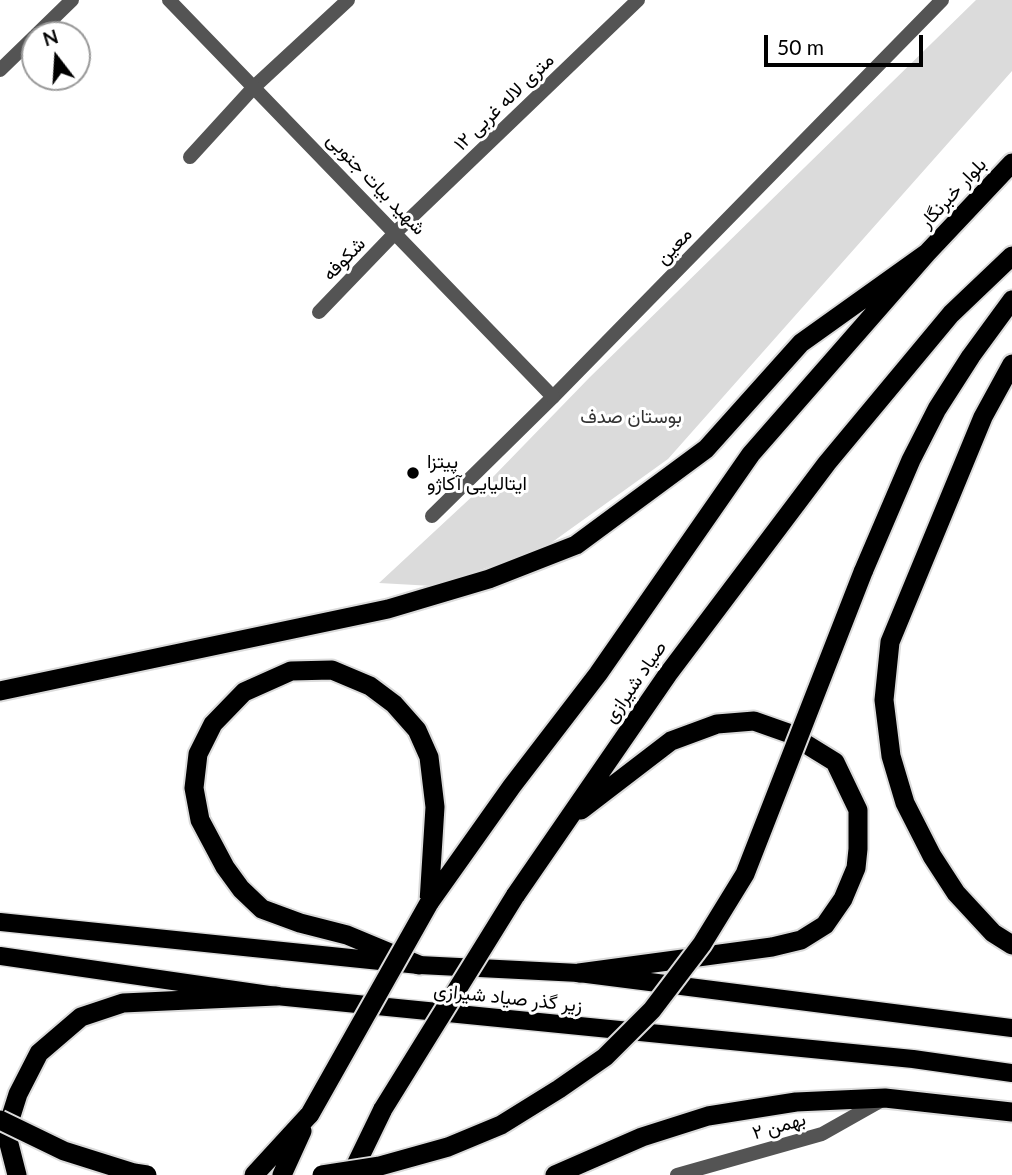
<!DOCTYPE html>
<meta charset="utf-8">
<style>
body{margin:0}
#map{position:relative;width:1012px;height:1175px;overflow:hidden;background:#fff;font-family:Lato,sans-serif}
canvas{display:block}
.north{position:absolute;left:21px;top:21px;width:70px;height:70px;box-sizing:border-box;background:#fff;border:2px solid #999;border-radius:50%;rotate:343deg;font-size:19px;font-weight:700;line-height:28px;text-align:center;color:#000}
.north::after{content:'';display:block;margin:auto;width:24px;height:32px;background:#000;clip-path:polygon(50% 0,100% 100%,50% 72%,0 100%)}
.scale{position:absolute;left:764px;top:35px;width:159px;height:32px;box-sizing:border-box;border:4px solid #000;border-top:0;padding-left:9px;font-size:21px;line-height:24px;white-space:nowrap;color:#000;-webkit-text-stroke:5px #fff;paint-order:stroke}
</style>
<div id="map">
<canvas width="1012" height="1175"></canvas>
<div class="north">N</div>
<div class="scale">50 m</div>
</div>
<script>
const context = document.querySelector('canvas').getContext('2d');
context.lineJoin = 'round';
function fillPath(path, color) {
  context.fillStyle = color;
  context.fill(path, 'evenodd');
}
function shape(rows) {
  const path = new Path2D();
  for (const r of rows) {
    path.moveTo(r[0], r[1]);
    for (let i = 2; i < r.length; i += 2) path.lineTo(r[i], r[i + 1]);
  }
  return path;
}
function strokePath(path, color, width, dash) {
  context.strokeStyle = color;
  context.lineWidth = width;
  context.lineCap = dash ? 'butt' : 'round';
  context.setLineDash(dash || []);
  context.stroke(path);
}
function label(font, color, halo, rows, align = 'center') {
  context.font = font + ' Lato,Vazirmatn,sans-serif';
  context.lineWidth = 6;
  context.setLineDash([]);
  context.textBaseline = 'middle';
  context.strokeStyle = halo;
  context.fillStyle = color;
  for (const [text, x, y, turn = 0] of rows) {
    context.save();
    context.translate(x, y);
    context.rotate((+turn || 0) * Math.PI / 180);
    context.textAlign = isNaN(turn) ? turn : align;
    if (halo) context.strokeText(text, 0, 0);
    context.fillText(text, 0, 0);
    context.restore();
  }
}
const green = shape([
 [976,0,1012,0,1012,71,668,459,544,548,433,586,379,583,491,479,590,377]
]);
const minor = shape([
 [36,35,72,0],
 [0,70,35,36],
 [190,157,254,87,348,0],
 [319,312,396,232,638,0],
 [432,516,553,397,942,0],
 [677,1175,822,1134,884,1099]
]);
const tertiary = shape([
 [169,0,553,397]
]);
const primary = shape([
 [0,922,419,965,579,973,1012,1028],
 [0,956,276,996,913,1059,1012,1073]
]);
const trunk = shape([
 [1012,364,983,417,890,642,884,700,891,756,905,803,932,856,956,893,993,933,1012,945],
 [863,572,911,460,937,409,971,356,1012,300],
 [0,691,388,609,489,579,576,545,706,449,801,343,927,253],
 [515,896,668,674,827,463,951,314,1012,256],
 [429,903,512,786,598,674,751,454,927,253,1012,163],
 [419,965,347,935,300,923,262,909,241,889,225,867,200,820,194,788,198,754,213,724,244,692,291,671,332,670,370,686,394,704,417,730,429,757,435,807,429,902],
 [579,973,772,947,801,940,825,925,843,899,856,868,858,849,858,810,835,762,788,733,754,721,717,724,671,741,581,810],
 [17,1175,6,1132,18,1094,39,1053,81,1017,123,1003,276,996],
 [254,1175,310,1114],
 [282,1175,302,1131],
 [351,1175,383,1109],
 [555,1175,642,1137,708,1116,796,1102,885,1098,1012,1112]
]);
const trunkBridge = shape([
 [383,1109,515,896],
 [310,1114,429,903],
 [0,1120,64,1151,134,1173,147,1175],
 [322,1175,380,1166,448,1147,501,1125,559,1089,605,1057,652,1010,702,944,745,874,863,572]
]);
const markers = [
 [413,473,7,"#000"]
];
const streetNames = [
 ["۱۲ متری لاله غربی",504,102,-44],
 ["شهید بیات جنوبی",376,184,46],
 ["بلوار خبرنگار",953,193,-47],
 ["معین",674,246,-46],
 ["شکوفه",344,259,-46],
 ["صیاد شیرازی",635,682,-55],
 ["زیر گذر صیاد شیرازی",508,998,6],
 ["بهمن ۲",779,1126,-16]
];
const parkNames = [
 ["بوستان صدف",631,417]
];
const poiNames = [
 ["پیتزا",427,462],
 ["ایتالیایی آکاژو",427,484]
];
fillPath(green, '#dbdbdb');
strokePath(primary, '#dbdbdb', 21);
strokePath(trunk, '#dbdbdb', 23);
strokePath(minor, '#545454', 14);
strokePath(tertiary, '#545454', 14);
strokePath(primary, '#000', 18);
strokePath(trunk, '#000', 19);
strokePath(trunkBridge, '#dbdbdb', 23, []);
strokePath(trunkBridge, '#000', 19);
for (const [x, y, r, color] of markers) {
  const dot = new Path2D();
  dot.arc(x, y, r, 0, 2 * Math.PI);
  context.fillStyle = color;
  context.fill(dot);
  strokePath(dot, '#fff', 2.5);
}
label('19px', '#000', '#fff', streetNames);
label('19px', '#323232', '#fff', parkNames);
label('19px', '#000', '#fff', poiNames, 'left');
</script>
